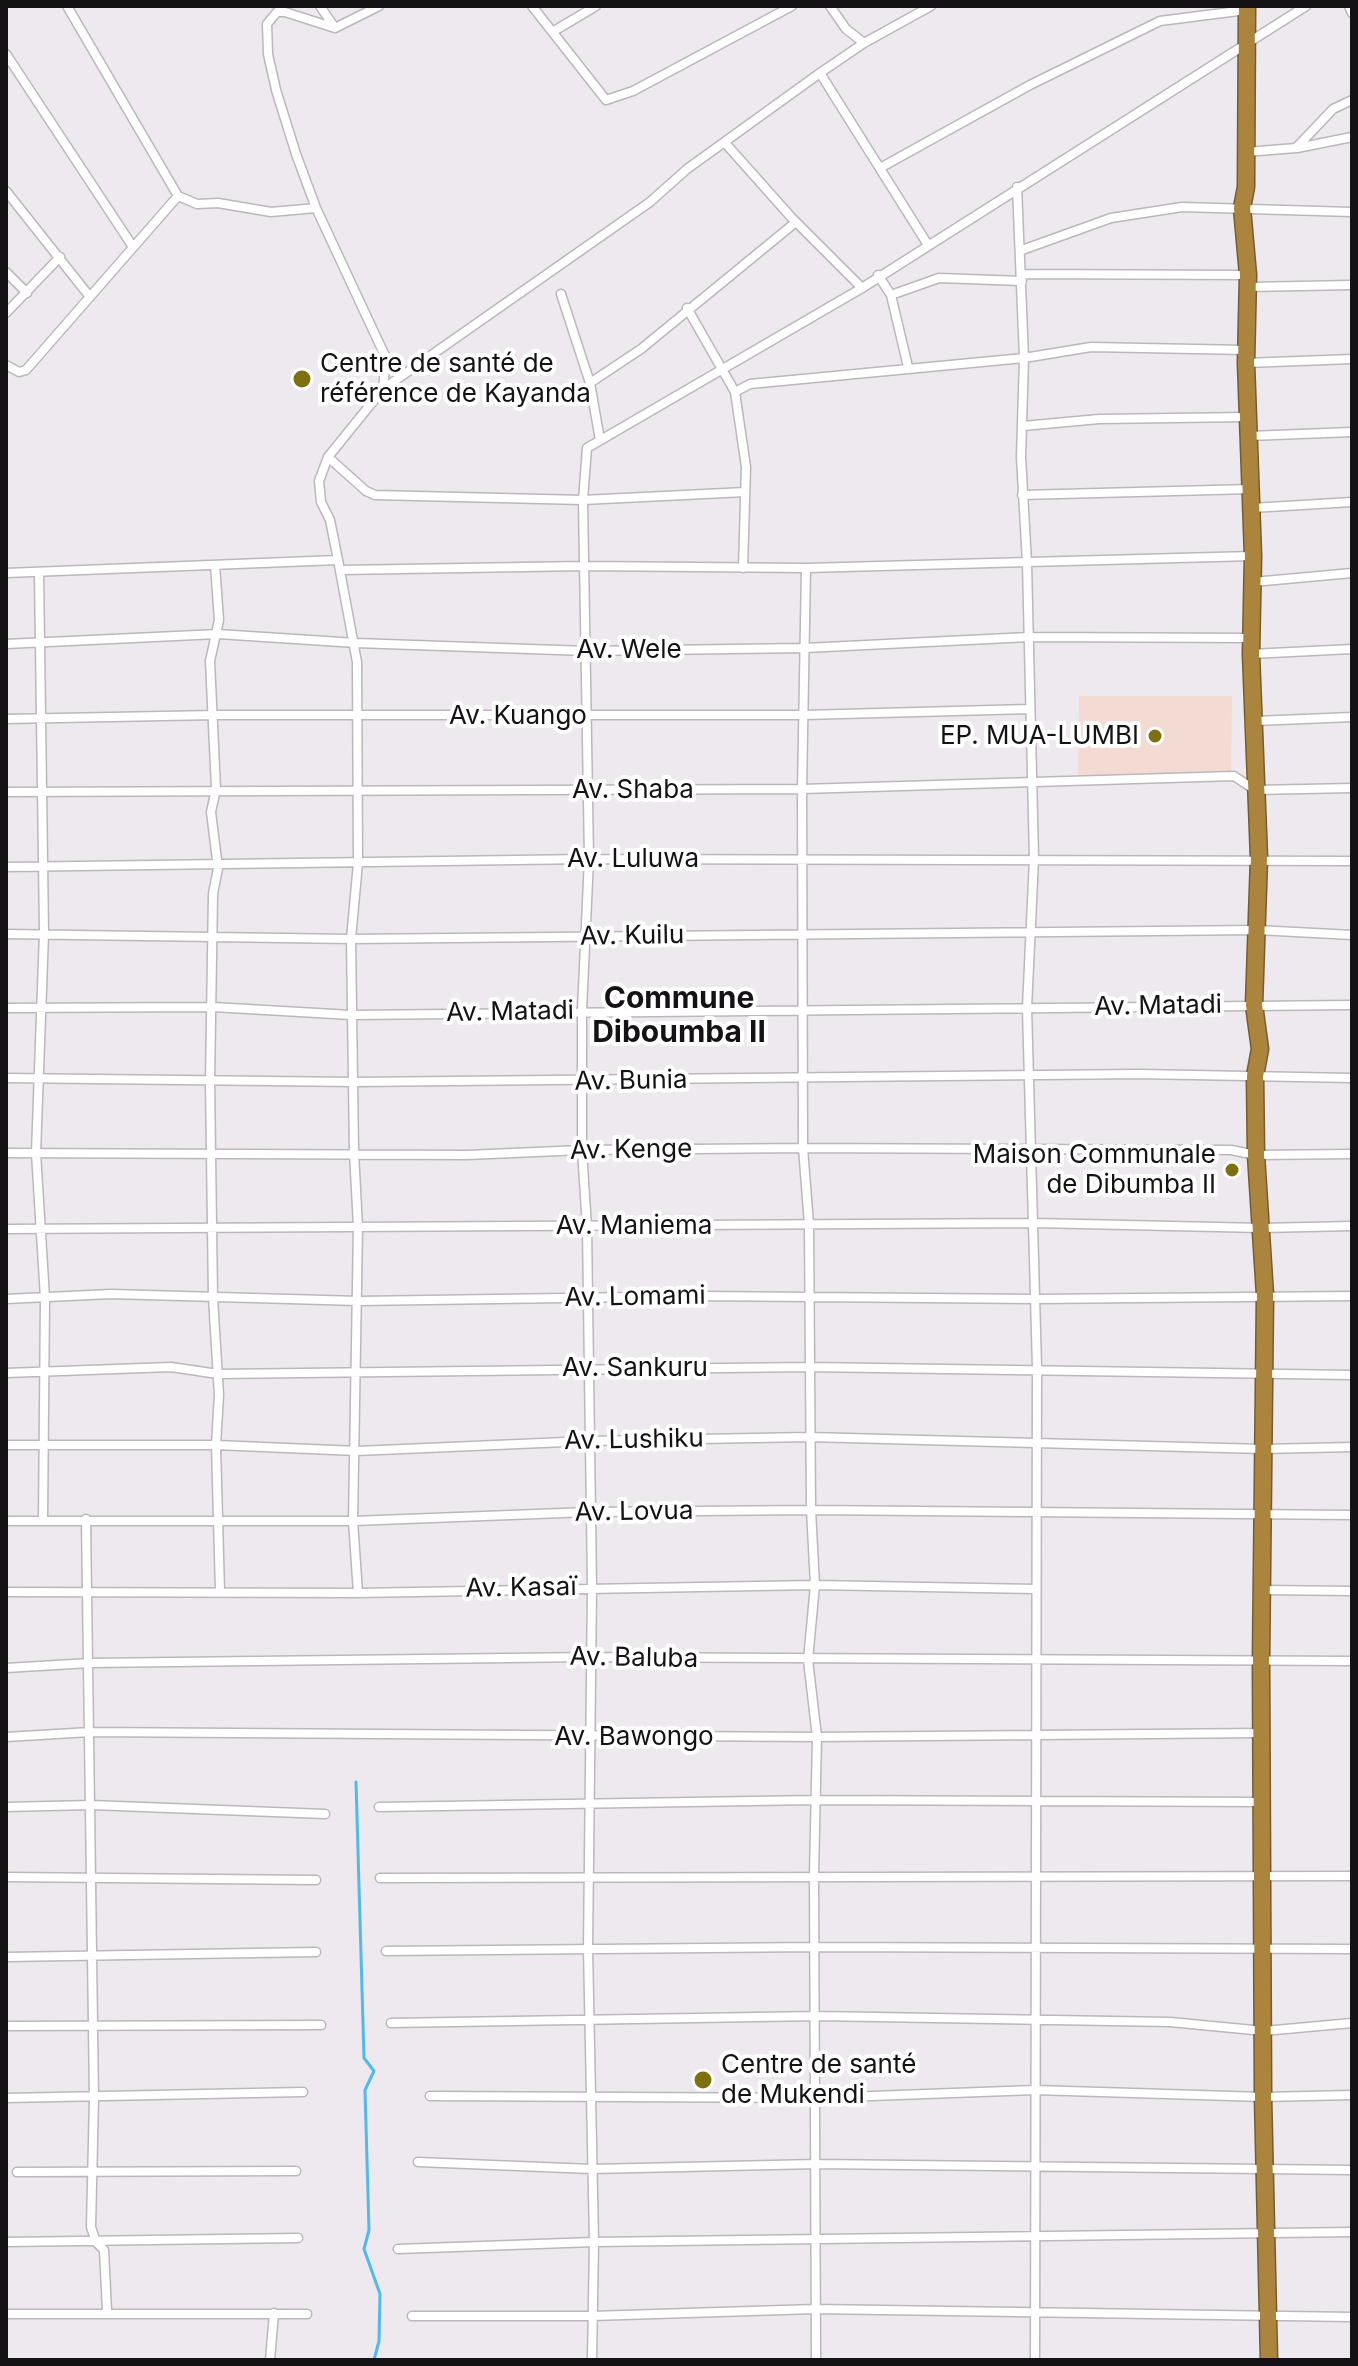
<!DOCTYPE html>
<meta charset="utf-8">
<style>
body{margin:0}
#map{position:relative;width:1358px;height:2366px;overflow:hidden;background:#ede9ee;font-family:Inter,sans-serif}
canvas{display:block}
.frame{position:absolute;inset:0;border:8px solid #141214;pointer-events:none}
</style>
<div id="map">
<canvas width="1358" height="2366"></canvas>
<div class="frame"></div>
</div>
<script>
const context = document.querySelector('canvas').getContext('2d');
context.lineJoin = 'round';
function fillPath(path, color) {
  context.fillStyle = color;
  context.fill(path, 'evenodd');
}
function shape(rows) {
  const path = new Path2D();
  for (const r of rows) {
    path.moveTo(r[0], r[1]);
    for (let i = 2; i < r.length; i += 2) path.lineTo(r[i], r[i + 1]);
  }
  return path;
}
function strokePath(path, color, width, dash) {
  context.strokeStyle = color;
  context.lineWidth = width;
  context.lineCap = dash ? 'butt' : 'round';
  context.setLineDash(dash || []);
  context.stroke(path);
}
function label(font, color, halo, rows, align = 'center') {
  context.font = font + ' Inter,sans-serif';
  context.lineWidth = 8;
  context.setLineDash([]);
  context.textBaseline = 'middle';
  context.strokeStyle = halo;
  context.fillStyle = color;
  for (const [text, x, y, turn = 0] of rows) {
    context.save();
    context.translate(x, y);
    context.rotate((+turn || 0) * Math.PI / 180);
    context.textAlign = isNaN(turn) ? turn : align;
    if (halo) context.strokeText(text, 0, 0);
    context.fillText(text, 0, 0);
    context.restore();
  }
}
const education = shape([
 [1079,696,1232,696,1231,776,1078,776]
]);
const stream = shape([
 [356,1782,364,2058,374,2071,365,2090,369,2230,364,2249,380,2294,379,2341,374,2360]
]);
const street = shape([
 [67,6,178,196,197,204,218,203,271,212,316,208],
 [320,6,335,28],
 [379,6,335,28,285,12,277,12,267,24,268,54,276,90,296,154,316,208,386,358,383,389],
 [532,6,606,100,633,91,792,6],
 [830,6,846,29,864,43],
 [1349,6,1352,13],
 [554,31,596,6],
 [6,54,133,247],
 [820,73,928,245],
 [726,144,791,217,862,288],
 [1297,148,1352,137],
 [1246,152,1296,148,1333,109,1352,100],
 [880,168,1030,85,1160,21,1246,10],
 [1017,187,1024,358,1021,457,1027,563,1034,859,1027,1008,1037,1368,1035,2360],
 [6,191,90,297],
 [1022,250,1111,218,1182,207,1352,212],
 [6,272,27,293],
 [1021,274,1248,275],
 [878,275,891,295,908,367],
 [1248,287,1352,285],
 [561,294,590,383,641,349,796,222],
 [891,295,939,278,1022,281],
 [687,308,735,392,746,467,743,568],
 [6,313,60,257],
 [1246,363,1352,359],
 [6,365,19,372,26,370,178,196],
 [590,383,600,440],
 [735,392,750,384,1024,358,1091,347,1246,350],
 [1023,426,1099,419,1247,417],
 [1249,436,1352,432],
 [328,457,366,491,375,495,583,500,745,492],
 [1022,495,1251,489],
 [1252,508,1352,502],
 [338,560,357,662,358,863,351,939,354,1152,358,1227,353,1521,358,1593],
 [215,565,219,620,210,661,216,789,211,812,218,868,213,894,210,1081,213,1298,219,1395,216,1445,220,1592],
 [806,568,802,789,803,1148,809,1224,811,1510,815,1585,808,1660,817,1737,814,1875,816,2360],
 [341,570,584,566,806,568,1252,556],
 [39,572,44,933,36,1153,45,1298,43,1520],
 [6,573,338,560,330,520,321,502,319,481,328,457,383,389,650,202,687,169,820,73,864,43,931,6],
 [1253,582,1352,573],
 [6,644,218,634,356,643,587,651,805,648,1029,637,1252,638],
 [1251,654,1352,649],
 [6,719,215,715,804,715,1030,709],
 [1255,721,1352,717],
 [6,792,802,789,1234,776,1255,790,1352,788],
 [6,867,589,859,1352,861],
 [6,934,351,939,1257,930,1352,935],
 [6,1008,213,1007,351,1015,1352,1005],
 [6,1078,355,1082,1139,1074,1352,1078],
 [6,1153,467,1155,582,1150,803,1148,1231,1150,1256,1155,1352,1154],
 [6,1229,1035,1223,1262,1228,1352,1226],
 [6,1299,111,1294,359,1301,701,1296,1036,1299,1352,1296],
 [6,1373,171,1367,218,1374,809,1367,1352,1375],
 [6,1445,216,1445,357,1451,588,1441,809,1437,1263,1449,1352,1447],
 [86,1519,94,2098,91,2227,96,2242,104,2250,107,2311],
 [6,1521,353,1521,589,1512,811,1510,1352,1515],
 [1263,1590,1352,1591],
 [6,1592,358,1593,815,1585,1035,1589],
 [6,1668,90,1663,591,1657,1352,1661],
 [6,1737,90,1732,817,1737,1261,1733],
 [6,1807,91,1805,325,1814],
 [379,1807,815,1800,1262,1802],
 [6,1877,316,1880],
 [380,1878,1352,1876],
 [386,1951,815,1947,1352,1949],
 [6,1957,316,1952],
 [391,2023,817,2016,1170,2022,1264,2031,1352,2023],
 [6,2026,321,2025],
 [430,2096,817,2098,1035,2090,1263,2097,1352,2095],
 [6,2098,303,2092],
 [418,2162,592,2169,817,2164,1352,2170],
 [17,2172,296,2171],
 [6,2242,298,2238],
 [398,2249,594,2242,1352,2232],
 [6,2314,307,2314],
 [412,2316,592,2316,815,2309,1352,2317],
 [270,2360,274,2313],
 [592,2360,594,2242,588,1949,592,1587,587,1227,582,1150,582,1010,589,859,583,500,587,448,862,288,1306,6]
]);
const highway = shape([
 [1247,6,1246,187,1242,208,1248,275,1246,363,1253,556,1251,654,1259,858,1254,1005,1260,1049,1255,1076,1256,1155,1265,1295,1261,1661,1263,2097,1269,2360]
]);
const markers = [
 [302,379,10,"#7f700f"],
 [1155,736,8,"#7f700f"],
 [1232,1170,8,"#7f700f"],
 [703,2080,10,"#7f700f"]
];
const poiNames = [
 ["Centre de santé de",320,364],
 ["référence de Kayanda",320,394],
 ["EP. MUA-LUMBI",1139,736,"right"],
 ["Maison Communale",1216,1155,"right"],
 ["de Dibumba II",1216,1185,"right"],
 ["Centre de santé",721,2065],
 ["de Mukendi",721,2095]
];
const streetNames = [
 ["Av. Wele",629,650],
 ["Av. Kuango",518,716],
 ["Av. Shaba",633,790],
 ["Av. Luluwa",633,859],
 ["Av. Kuilu",632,936,-1],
 ["Av. Matadi",1158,1006,-1],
 ["Av. Matadi",510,1012,-1],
 ["Av. Bunia",631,1081,-1],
 ["Av. Kenge",631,1150,-1],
 ["Av. Maniema",634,1226],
 ["Av. Lomami",635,1297,-1],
 ["Av. Sankuru",635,1368],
 ["Av. Lushiku",634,1440,-1],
 ["Av. Lovua",634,1512,-1],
 ["Av. Kasaï",521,1588,-1],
 ["Av. Baluba",634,1658,1],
 ["Av. Bawongo",634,1737]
];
const quarterNames = [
 ["Commune",679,999],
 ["Diboumba II",679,1033]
];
fillPath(education, '#f3dad2');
strokePath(stream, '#50baec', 3);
strokePath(street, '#bbb7bc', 11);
strokePath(highway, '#765d2f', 19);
strokePath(street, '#fff', 8);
strokePath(highway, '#ab853d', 16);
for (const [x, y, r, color] of markers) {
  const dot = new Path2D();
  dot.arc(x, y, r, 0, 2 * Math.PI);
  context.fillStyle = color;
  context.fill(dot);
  strokePath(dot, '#fff', 3);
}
label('26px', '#141214', '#fff', poiNames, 'left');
label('26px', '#141214', '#fff', streetNames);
label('bold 30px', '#141214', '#fff', quarterNames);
</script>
